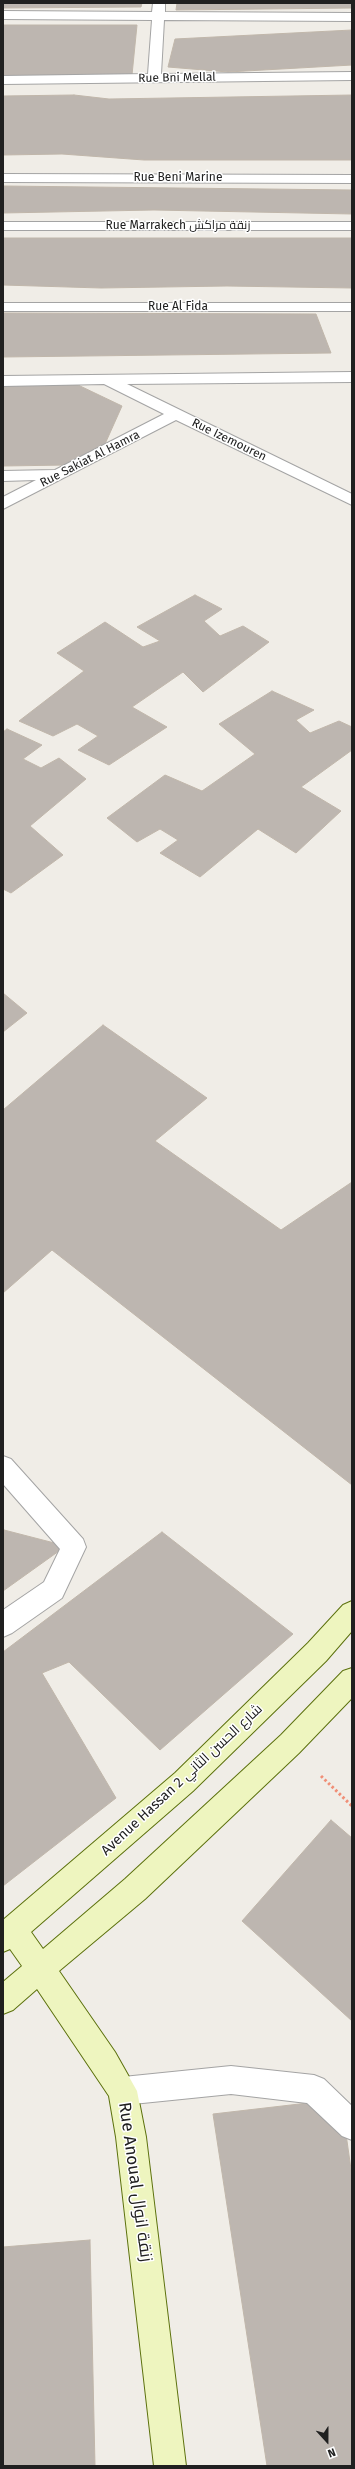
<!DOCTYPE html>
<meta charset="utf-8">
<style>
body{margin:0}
#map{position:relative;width:355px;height:2469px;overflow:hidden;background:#f0ede7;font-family:"Fira Sans",sans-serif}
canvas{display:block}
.frame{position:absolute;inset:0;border:4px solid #202020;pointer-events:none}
.north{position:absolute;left:307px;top:2421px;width:40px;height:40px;-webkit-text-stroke:3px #fff;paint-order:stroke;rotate:159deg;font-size:11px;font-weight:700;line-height:16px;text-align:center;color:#202020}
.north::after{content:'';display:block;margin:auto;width:14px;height:18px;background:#202020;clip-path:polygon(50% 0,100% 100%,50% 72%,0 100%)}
</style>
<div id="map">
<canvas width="355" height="2469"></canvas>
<div class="frame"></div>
<div class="north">N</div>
</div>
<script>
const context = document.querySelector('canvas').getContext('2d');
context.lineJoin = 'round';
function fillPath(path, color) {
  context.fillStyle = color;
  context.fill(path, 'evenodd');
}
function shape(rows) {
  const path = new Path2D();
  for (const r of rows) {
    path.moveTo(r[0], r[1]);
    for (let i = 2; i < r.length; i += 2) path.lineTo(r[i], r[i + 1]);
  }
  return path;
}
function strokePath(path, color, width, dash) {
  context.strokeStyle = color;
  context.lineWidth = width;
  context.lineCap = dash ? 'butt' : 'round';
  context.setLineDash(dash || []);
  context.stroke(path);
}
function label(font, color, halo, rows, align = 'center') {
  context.font = font + ' "Fira Sans",Cairo,sans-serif';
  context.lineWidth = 3;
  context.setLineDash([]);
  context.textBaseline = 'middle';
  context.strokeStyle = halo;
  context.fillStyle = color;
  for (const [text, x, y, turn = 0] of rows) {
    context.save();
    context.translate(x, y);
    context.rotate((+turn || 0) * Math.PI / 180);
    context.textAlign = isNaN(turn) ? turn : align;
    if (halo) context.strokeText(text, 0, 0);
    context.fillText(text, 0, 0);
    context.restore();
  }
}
const building = shape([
 [3,3,142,3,141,7,3,8,3,3],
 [177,3,352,3,352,8,176,10,177,3],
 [3,25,137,25,132,75,3,78,3,25],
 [352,30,352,65,228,72,168,67,175,39,352,30],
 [74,95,109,99,352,95,352,160,144,160,62,154,3,155,3,96,74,95],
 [3,186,352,190,352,214,154,210,3,213,3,186],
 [3,238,352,238,352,288,227,286,101,288,3,285,3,238],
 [3,313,316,314,331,353,3,357,3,313],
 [3,384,78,385,122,406,105,444,67,465,3,466,3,384],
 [195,595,222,609,204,621,220,636,243,626,269,642,203,692,183,672,132,707,167,727,109,765,78,750,98,736,77,724,53,736,19,721,84,671,57,653,105,622,143,647,160,641,137,627,195,595],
 [272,691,314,710,296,720,310,733,339,721,352,727,352,750,301,787,341,811,296,853,258,829,200,877,160,853,178,840,160,829,137,842,107,818,165,775,202,791,255,754,219,724,272,691],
 [7,729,42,745,23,759,41,768,59,758,86,779,30,826,63,855,11,893,3,889,3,732,7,729],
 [3,993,27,1013,3,1032,3,993],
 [103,1025,207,1098,155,1141,281,1230,352,1182,352,1485,52,1250,3,1293,3,1110,103,1025],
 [4,1530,66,1546,3,1591,4,1530],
 [162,1532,293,1634,160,1750,69,1662,42,1673,116,1798,3,1886,3,1652,162,1532],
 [331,1820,352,1838,352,2021,242,1921,331,1820],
 [308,2103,346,2134,352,2176,352,2466,267,2466,213,2114,308,2103],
 [90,2240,95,2466,3,2466,3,2247,90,2240]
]);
const path = shape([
 [321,1776,352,1806]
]);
const street = shape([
 [153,3,165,3,165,12,352,13,352,21,164,20,161,74,352,72,352,80,3,84,3,76,148,74,152,20,3,19,3,11,152,12,153,3],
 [3,174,352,175,352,183,3,182,3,174],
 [3,222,352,222,352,230,3,230,3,222],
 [3,303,352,303,352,311,3,311,3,303],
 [352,372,352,382,127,384,352,494,352,505,176,420,3,509,3,497,36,480,3,481,3,471,55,470,164,414,104,384,3,386,3,376,352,372],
 [3,1456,11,1459,83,1539,86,1547,62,1598,12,1633,3,1637,3,1610,44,1582,60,1549,3,1484,3,1456],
 [231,2066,314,2075,324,2079,352,2106,352,2140,342,2136,307,2103,231,2094,123,2105,113,2101,109,2091,113,2081,123,2077,231,2066]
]);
const secondary = shape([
 [352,1601,352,1631,326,1661,193,1791,31,1932,43,1949,125,1879,281,1735,343,1671,352,1668,352,1698,299,1753,145,1899,59,1971,115,2052,137,2091,146,2137,186,2466,154,2466,116,2137,109,2096,37,1989,13,2010,3,2014,3,1982,22,1966,10,1949,3,1952,3,1920,175,1773,308,1643,343,1605,352,1601]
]);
const farStreetnames = [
 ["Rue Bni Mellal",177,78,-1],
 ["Rue Beni Marine",178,178],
 ["Rue Marrakech زنقة مراكش",178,226],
 ["Rue Al Fida",178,307],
 ["Rue Izemouren",229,440,26],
 ["Rue Sakiat Al Hamra",90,459,-27]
];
const streetNames = [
 ["Avenue Hassan 2 شارع الحسن الثاني",182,1780,-43]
];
const nearStreetnames = [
 ["Rue Anoual زنقة انوال",135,2182,82]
];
fillPath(building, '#bdb6b0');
strokePath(building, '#c0b6aa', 1);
strokePath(street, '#a4a4a4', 2);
strokePath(secondary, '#5c710d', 2);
strokePath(path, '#f08f77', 3, [2.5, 2.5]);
fillPath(street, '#fff');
fillPath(secondary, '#eef5bf');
label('12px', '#202020', '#fff', farStreetnames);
label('14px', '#202020', '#fff', streetNames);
label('17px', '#202020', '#fff', nearStreetnames);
</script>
